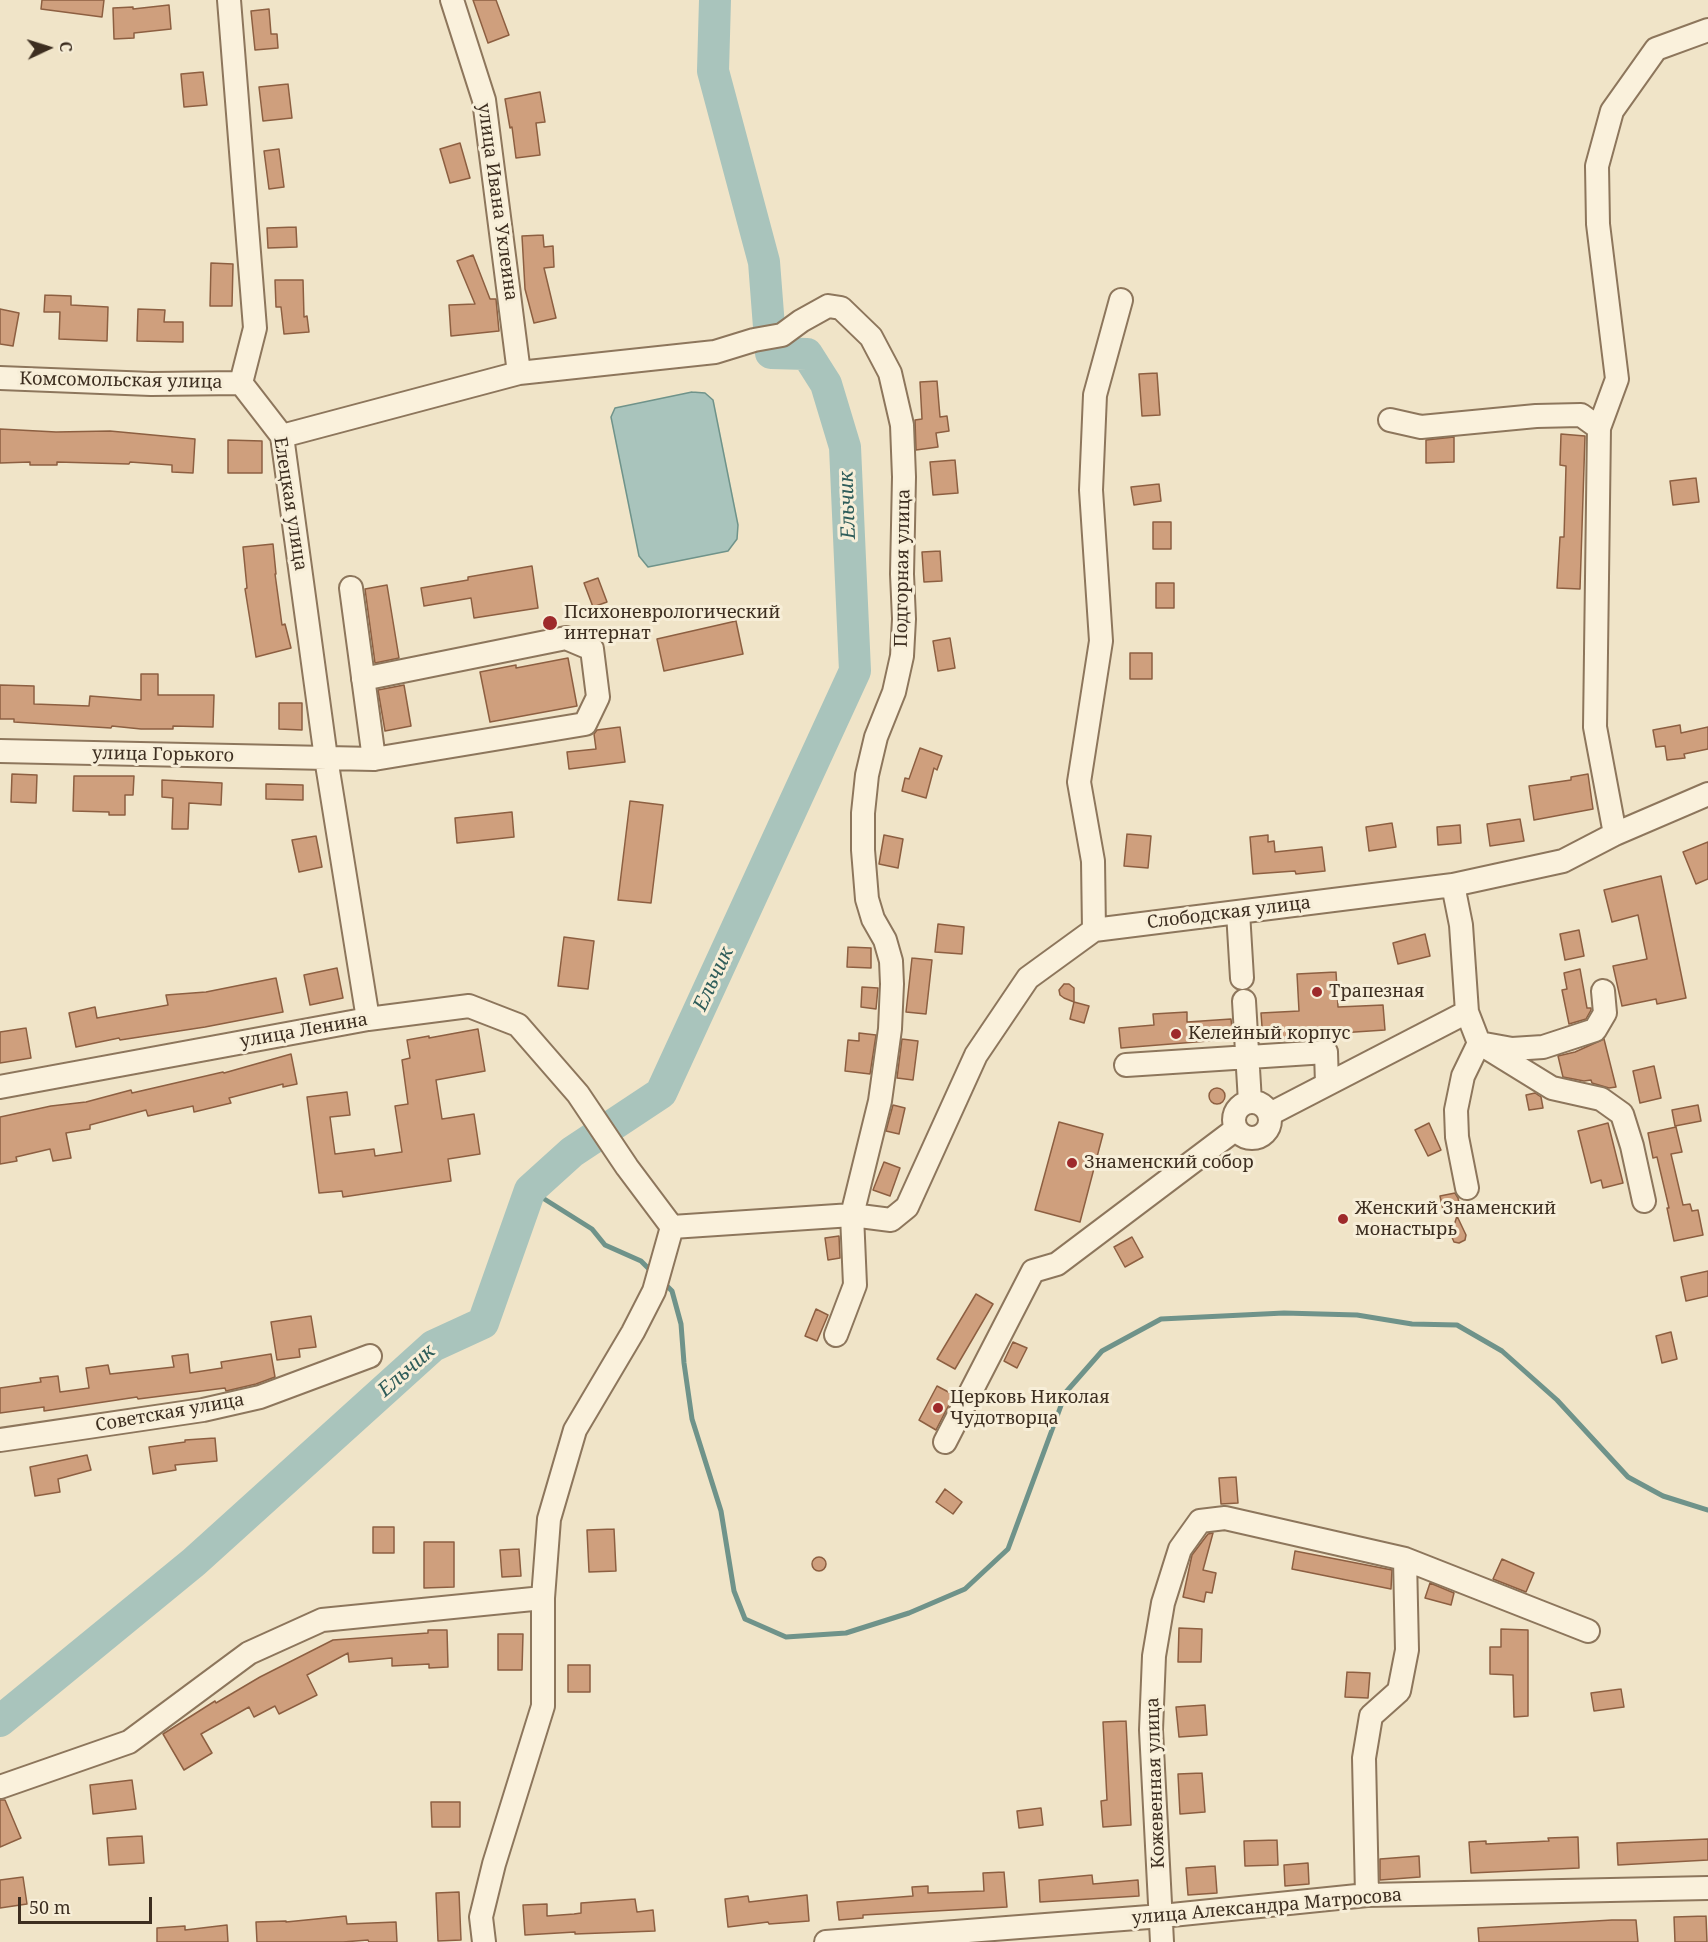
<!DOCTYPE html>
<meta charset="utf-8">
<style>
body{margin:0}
#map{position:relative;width:1708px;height:1942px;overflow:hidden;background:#f0e4c8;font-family:"Noto Serif",serif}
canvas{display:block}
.north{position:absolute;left:18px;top:18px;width:60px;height:60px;-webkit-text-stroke:4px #f7eed8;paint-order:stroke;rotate:86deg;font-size:16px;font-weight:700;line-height:24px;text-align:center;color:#3d2e20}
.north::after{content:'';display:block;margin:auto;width:21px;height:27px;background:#3d2e20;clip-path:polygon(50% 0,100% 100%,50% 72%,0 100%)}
.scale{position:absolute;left:18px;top:1897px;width:134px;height:27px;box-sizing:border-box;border:3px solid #3d2e20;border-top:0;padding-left:8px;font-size:18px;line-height:21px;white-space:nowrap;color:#3d2e20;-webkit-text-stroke:4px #f7eed8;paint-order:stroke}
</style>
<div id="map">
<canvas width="1708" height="1942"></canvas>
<div class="north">С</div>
<div class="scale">50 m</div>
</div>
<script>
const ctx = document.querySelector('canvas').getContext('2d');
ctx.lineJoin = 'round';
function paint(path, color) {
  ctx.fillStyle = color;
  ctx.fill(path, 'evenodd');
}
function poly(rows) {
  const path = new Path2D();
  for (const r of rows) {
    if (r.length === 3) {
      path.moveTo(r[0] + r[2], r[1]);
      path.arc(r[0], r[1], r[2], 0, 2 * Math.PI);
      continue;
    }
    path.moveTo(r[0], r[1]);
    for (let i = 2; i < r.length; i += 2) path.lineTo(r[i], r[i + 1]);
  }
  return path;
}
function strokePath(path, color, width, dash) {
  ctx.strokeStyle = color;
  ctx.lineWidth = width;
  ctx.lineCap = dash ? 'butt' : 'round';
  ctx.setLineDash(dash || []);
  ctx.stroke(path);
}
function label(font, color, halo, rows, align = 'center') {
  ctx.font = font + ' "Noto Serif",serif';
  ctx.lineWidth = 6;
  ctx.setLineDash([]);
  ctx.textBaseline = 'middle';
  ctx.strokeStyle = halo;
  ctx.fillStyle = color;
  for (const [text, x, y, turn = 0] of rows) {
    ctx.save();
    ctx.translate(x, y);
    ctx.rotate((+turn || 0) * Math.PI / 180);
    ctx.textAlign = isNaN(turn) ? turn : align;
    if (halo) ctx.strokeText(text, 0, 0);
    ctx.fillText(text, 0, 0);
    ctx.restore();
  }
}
const water = poly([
 [692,392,705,393,713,400,738,525,737,539,728,551,648,567,639,556,611,417,615,408,692,392]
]);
paint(water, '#a9c4bc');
strokePath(water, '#6f938a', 1.5);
strokePath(poly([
 [530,1190,592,1229,605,1245,641,1261,652,1272],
 [664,1283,672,1291,681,1324,684,1363,692,1419,721,1511,734,1591,745,1619,786,1637,846,1633,909,1613,965,1589,1008,1549,1066,1392,1102,1351,1161,1319,1284,1313,1357,1315,1412,1324,1457,1325,1502,1351,1557,1400,1628,1477,1663,1496,1708,1510]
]), '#6f938a', 5);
strokePath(poly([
 [0,1721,194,1562,433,1346,483,1323,530,1190,572,1152,661,1093,855,671,845,447,826,384,807,354,771,353,764,262,713,71,715,0]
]), '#a9c4bc', 32);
const building = poly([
 [42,0,104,0,102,17,41,9,42,0],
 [473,0,496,0,509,35,488,43,473,0],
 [169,5,171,29,134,33,134,38,114,39,113,8,133,7,133,9,169,5],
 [269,9,271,34,277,34,278,48,255,50,251,11,269,9],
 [203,72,207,105,184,107,181,74,203,72],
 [288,84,292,118,263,121,259,87,288,84],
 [540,92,545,122,536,123,540,155,516,158,512,127,510,128,505,99,540,92],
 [460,143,470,178,450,183,440,149,460,143],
 [279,149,284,187,269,189,264,151,279,149],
 [296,227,297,247,268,248,267,228,296,227],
 [543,235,544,247,553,246,554,267,544,268,556,318,534,323,525,289,522,236,543,235],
 [473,255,490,299,496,299,499,331,451,336,449,305,475,304,457,261,473,255],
 [211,263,233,264,232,306,210,306,211,263],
 [275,280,303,280,304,317,307,316,309,332,284,334,281,307,276,307,275,280],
 [45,295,71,296,71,305,108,307,107,341,59,339,60,312,44,312,45,295],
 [0,309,19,313,13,346,0,344,0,309],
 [138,309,165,310,164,322,183,322,183,342,137,341,138,309],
 [1157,373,1160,415,1142,416,1139,374,1157,373],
 [937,381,940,417,947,416,949,431,936,433,938,447,916,450,915,420,922,419,920,382,937,381],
 [0,429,56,432,110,431,195,439,193,473,172,472,172,465,130,462,129,464,57,462,57,465,30,465,30,462,0,463,0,429],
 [1561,434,1585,436,1580,589,1557,588,1560,537,1564,537,1566,466,1560,465,1561,434],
 [1454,437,1454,462,1426,463,1426,440,1454,437],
 [228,440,262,441,262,473,228,473,228,440],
 [955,460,958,493,933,495,930,462,955,460],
 [1696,478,1699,502,1673,505,1670,481,1696,478],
 [1159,484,1161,501,1134,505,1131,487,1159,484],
 [1153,522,1171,522,1171,549,1153,549,1153,522],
 [273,544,276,574,275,574,282,625,285,624,291,648,256,657,245,589,247,588,243,547,273,544],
 [940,551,942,581,924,582,922,552,940,551],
 [532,566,538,608,474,618,471,598,424,606,421,588,468,580,468,577,532,566],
 [598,578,607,602,593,607,584,583,598,578],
 [1156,583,1174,583,1174,608,1156,608,1156,583],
 [387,585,399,658,375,663,365,589,387,585],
 [736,621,743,654,664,671,657,639,736,621],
 [950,638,955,668,938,671,933,641,950,638],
 [1130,653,1152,653,1152,679,1130,679,1130,653],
 [568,658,577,706,490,722,480,672,516,665,516,668,568,658],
 [141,674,158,674,158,695,214,695,213,727,173,726,173,729,141,729,112,726,111,728,14,722,14,719,0,719,0,685,34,686,34,704,89,706,90,696,141,700,141,674],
 [404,685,411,726,385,731,378,690,404,685],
 [279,703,302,703,302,730,279,729,279,703],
 [1680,725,1681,733,1708,727,1708,749,1684,754,1685,758,1667,760,1665,746,1656,747,1653,730,1680,725],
 [620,727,625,762,569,769,567,752,596,749,594,734,597,730,620,727],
 [920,748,942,756,937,770,934,768,926,798,902,791,905,778,909,779,920,748],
 [12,774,37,775,36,803,11,802,12,774],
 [1588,774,1593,809,1534,820,1529,786,1571,780,1571,777,1588,774],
 [74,776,134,776,133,795,125,795,125,815,109,815,109,812,73,811,74,776],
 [162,780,222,783,221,805,189,803,188,829,172,829,173,798,162,797,162,780],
 [266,784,303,785,303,800,266,799,266,784],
 [630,801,663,805,651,903,618,900,630,801],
 [512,812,514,837,457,843,455,818,512,812],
 [1520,819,1524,841,1490,846,1487,824,1520,819],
 [1392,823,1396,847,1369,851,1366,827,1392,823],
 [1460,825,1461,843,1438,845,1437,827,1460,825],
 [1127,834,1151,836,1148,868,1124,866,1127,834],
 [884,835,903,839,898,868,879,864,884,835],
 [1268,835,1268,842,1274,841,1275,852,1322,847,1325,871,1296,874,1295,871,1253,874,1250,837,1268,835],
 [316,836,322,867,299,872,292,840,316,836],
 [1708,842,1708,879,1696,884,1683,852,1708,842],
 [1661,876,1686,998,1657,1004,1656,999,1622,1006,1613,966,1647,959,1638,915,1612,922,1604,890,1661,876],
 [938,924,964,927,962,954,935,952,938,924],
 [1579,930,1584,956,1565,960,1560,934,1579,930],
 [1425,934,1430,956,1398,964,1393,943,1425,934],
 [564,937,594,941,588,989,558,986,564,937],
 [848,947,871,948,871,968,847,967,848,947],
 [912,958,932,960,926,1014,906,1012,912,958],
 [337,968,343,998,310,1005,304,975,337,968],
 [1580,969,1587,1008,1591,1008,1591,1010,1586,1019,1569,1024,1562,990,1567,989,1564,973,1580,969],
 [1336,972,1338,1007,1383,1005,1385,1030,1340,1033,1340,1035,1263,1040,1261,1013,1299,1011,1297,974,1336,972],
 [276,978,283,1012,205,1027,120,1040,119,1038,76,1047,69,1013,95,1007,97,1018,168,1005,166,995,206,992,276,978],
 [1064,984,1069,984,1074,988,1074,1002,1064,998,1060,995,1059,990,1064,984],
 [862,987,878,988,876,1009,861,1007,862,987],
 [1074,1002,1089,1006,1084,1023,1070,1019,1074,1002],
 [1187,1012,1187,1022,1231,1019,1233,1039,1121,1048,1119,1028,1154,1025,1153,1014,1187,1012],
 [26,1028,31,1058,0,1063,0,1032,26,1028],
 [478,1029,485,1071,436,1080,442,1119,474,1114,480,1154,448,1159,451,1181,343,1197,342,1191,319,1193,307,1097,347,1092,350,1115,330,1117,335,1154,374,1149,375,1156,402,1152,395,1106,408,1104,402,1060,410,1058,407,1040,429,1036,429,1038,478,1029],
 [859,1033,876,1035,870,1074,845,1071,848,1040,859,1041,859,1033],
 [902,1039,918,1041,913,1080,897,1078,902,1039],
 [1604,1039,1616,1087,1609,1088,1592,1083,1591,1080,1584,1081,1563,1077,1558,1056,1575,1052,1604,1039],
 [291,1054,297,1084,283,1087,283,1084,229,1098,231,1103,194,1112,193,1106,148,1116,146,1110,90,1125,90,1129,66,1133,71,1158,53,1161,50,1149,16,1157,17,1161,0,1164,0,1117,51,1106,86,1102,131,1090,132,1093,223,1072,224,1073,291,1054],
 [1654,1066,1661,1098,1640,1103,1633,1071,1654,1066],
 [1217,1096,8],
 [1535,1093,1541,1097,1543,1108,1529,1110,1526,1095,1535,1093],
 [893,1105,905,1108,899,1134,886,1131,893,1105],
 [1698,1105,1701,1121,1675,1126,1672,1110,1698,1105],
 [1059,1122,1103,1134,1080,1222,1035,1210,1059,1122],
 [1429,1123,1441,1150,1428,1156,1415,1130,1429,1123],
 [1608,1123,1623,1183,1603,1188,1601,1180,1591,1183,1578,1131,1608,1123],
 [1676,1127,1682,1152,1671,1154,1683,1205,1690,1204,1692,1211,1698,1210,1703,1235,1674,1241,1667,1208,1669,1208,1657,1157,1653,1158,1648,1133,1676,1127],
 [884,1162,900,1168,890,1196,873,1190,884,1162],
 [1455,1193,1458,1198,1461,1212,1444,1215,1440,1196,1455,1193],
 [1457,1216,1466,1235,1465,1240,1459,1243,1454,1242,1451,1235,1457,1216],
 [839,1236,840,1258,828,1260,825,1238,839,1236],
 [1132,1237,1143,1257,1125,1267,1114,1247,1132,1237],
 [1708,1271,1708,1296,1686,1301,1681,1277,1708,1271],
 [976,1294,993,1304,955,1369,937,1359,976,1294],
 [816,1309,828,1315,817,1341,805,1336,816,1309],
 [311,1316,316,1347,299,1349,300,1357,277,1360,271,1322,311,1316],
 [1671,1332,1677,1359,1662,1363,1656,1336,1671,1332],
 [1013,1342,1027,1348,1017,1368,1004,1361,1013,1342],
 [188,1354,190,1373,222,1368,221,1362,271,1354,275,1377,256,1384,226,1391,225,1388,138,1399,137,1397,44,1411,44,1407,0,1413,0,1388,41,1382,40,1378,58,1376,60,1392,89,1388,86,1368,108,1365,110,1374,174,1367,172,1356,188,1354],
 [937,1386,954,1395,936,1430,919,1420,937,1386],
 [215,1438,217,1461,175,1465,176,1470,153,1474,149,1447,185,1442,185,1440,215,1438],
 [87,1455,91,1470,58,1479,60,1492,35,1496,30,1467,87,1455],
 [1236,1477,1238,1503,1221,1504,1219,1478,1236,1477],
 [945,1489,962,1502,953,1514,936,1502,945,1489],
 [373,1527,394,1527,394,1553,373,1553,373,1527],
 [614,1529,616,1571,589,1572,587,1530,614,1529],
 [1213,1533,1203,1570,1216,1573,1212,1593,1206,1592,1204,1602,1183,1597,1192,1555,1208,1534,1213,1533],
 [424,1542,454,1542,454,1587,424,1588,424,1542],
 [519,1549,521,1576,502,1577,500,1550,519,1549],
 [1295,1551,1392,1570,1391,1589,1292,1569,1295,1551],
 [819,1564,7],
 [1502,1559,1534,1573,1526,1592,1493,1579,1502,1559],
 [1430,1583,1454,1593,1451,1605,1425,1598,1430,1583],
 [1179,1628,1202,1629,1201,1662,1178,1662,1179,1628],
 [1501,1629,1528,1630,1528,1716,1514,1717,1513,1675,1490,1674,1490,1647,1501,1647,1501,1629],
 [428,1630,447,1630,448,1667,429,1668,429,1664,392,1666,392,1658,349,1662,348,1653,307,1675,317,1695,279,1714,275,1706,254,1717,249,1707,201,1734,212,1753,184,1770,163,1734,215,1701,216,1703,260,1677,333,1640,428,1633,428,1630],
 [498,1634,523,1634,522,1670,498,1670,498,1634],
 [568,1665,590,1665,590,1692,568,1692,568,1665],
 [1347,1672,1370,1673,1368,1698,1345,1697,1347,1672],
 [1621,1689,1624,1707,1594,1711,1591,1693,1621,1689],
 [1205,1705,1207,1735,1179,1737,1176,1707,1205,1705],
 [1126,1721,1131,1825,1103,1827,1101,1801,1107,1800,1103,1722,1126,1721],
 [1202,1773,1205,1812,1180,1814,1178,1774,1202,1773],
 [132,1780,136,1809,93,1814,90,1785,132,1780],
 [0,1800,5,1800,21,1838,0,1847,0,1800],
 [431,1802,460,1802,460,1827,432,1827,431,1802],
 [1041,1808,1043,1825,1019,1828,1017,1811,1041,1808],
 [142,1836,144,1863,109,1865,107,1838,142,1836],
 [1578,1837,1579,1868,1471,1873,1469,1842,1486,1841,1486,1844,1549,1841,1548,1838,1578,1837],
 [1708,1839,1708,1860,1618,1865,1617,1843,1708,1839],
 [1277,1840,1278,1865,1245,1866,1244,1841,1277,1840],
 [1419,1856,1420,1877,1380,1880,1380,1859,1419,1856],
 [1308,1863,1309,1884,1285,1886,1284,1865,1308,1863],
 [1215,1866,1217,1893,1188,1895,1186,1868,1215,1866],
 [1004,1872,1007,1907,863,1915,863,1918,839,1920,837,1902,913,1896,912,1887,928,1886,928,1893,984,1891,983,1873,1004,1872],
 [1092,1875,1093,1884,1138,1880,1139,1896,1040,1902,1039,1880,1092,1875],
 [23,1877,27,1904,0,1908,0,1880,23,1877],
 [459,1892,461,1940,438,1941,436,1893,459,1892],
 [807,1895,809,1921,769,1924,768,1922,728,1927,725,1899,748,1896,749,1902,807,1895],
 [635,1899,637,1912,653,1910,655,1931,575,1934,575,1932,525,1935,523,1905,547,1904,547,1916,574,1914,581,1913,581,1903,635,1899],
 [346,1916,347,1924,396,1922,397,1942,369,1942,368,1940,343,1942,257,1942,256,1922,286,1921,286,1922,346,1916],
 [1706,1916,1707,1942,1675,1942,1674,1917,1706,1916],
 [1612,1920,1636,1920,1638,1942,1479,1942,1478,1928,1612,1920],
 [227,1925,228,1942,157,1942,157,1928,185,1926,185,1930,227,1925]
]);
paint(building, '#cf9f7d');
strokePath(building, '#8d5f41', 1.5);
const minor = poly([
 [229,0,255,328,241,383,282,436,326,758,368,1019],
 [452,0,484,100,519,373],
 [0,378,151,384,241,383],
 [1390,420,1421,427,1536,416,1581,415,1599,428,1595,727,1615,834],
 [1599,428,1617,379,1598,224,1597,166,1612,111,1656,49,1708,30],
 [282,436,519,373,715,352,754,340,782,335,801,321,828,306,841,308,871,337,890,373,902,425,904,477,902,574,904,619,902,656,894,692,876,737,867,775,863,813,863,850,867,899,873,919,885,940,891,961,892,984,890,1029,880,1101,852,1215,855,1285,836,1335],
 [351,588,374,759],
 [0,751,374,759,585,724,598,697,592,649,566,638,363,679],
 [1453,885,1461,925,1467,1012,1479,1043,1552,1088,1601,1099,1622,1114,1632,1146,1644,1201],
 [1238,912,1242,978],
 [1094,930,1093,861,1079,782,1101,641,1091,490,1095,395,1121,300],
 [1244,1001,1250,1102],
 [1126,1065,1326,1052,1327,1084],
 [0,1087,368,1019,469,1006,518,1025,578,1094,627,1167,672,1227,852,1215,891,1220,907,1207,976,1055,1028,978,1094,930,1453,885,1563,861,1615,834,1708,794],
 [1252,1120,18],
 [1270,1114,1467,1012],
 [1467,1188,1457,1137,1456,1110,1463,1076,1479,1043,1512,1049,1543,1047,1595,1030,1605,1013,1603,991],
 [0,1440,203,1410,260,1397,370,1356],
 [945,1442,1033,1271,1057,1264,1236,1129],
 [0,1787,129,1742,249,1653,322,1620,543,1598],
 [1367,1895,1364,1758,1371,1716,1399,1691,1407,1650,1405,1559],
 [484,1942,481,1917,494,1864,543,1706,543,1598,549,1519,575,1430,633,1332,654,1291,672,1227],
 [826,1942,1162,1916,1367,1895,1708,1888],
 [1162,1942,1151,1730,1154,1656,1163,1603,1180,1549,1200,1521,1225,1518,1405,1559,1588,1631]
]);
strokePath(minor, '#8d765c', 26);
strokePath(minor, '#faf1dc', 22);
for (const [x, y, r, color] of [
 [550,623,8,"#9e2a2b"],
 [1317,992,6,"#9e2a2b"],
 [1176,1034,6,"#9e2a2b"],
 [1072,1163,6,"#9e2a2b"],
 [1343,1219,6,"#9e2a2b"],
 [938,1408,6,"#9e2a2b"]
]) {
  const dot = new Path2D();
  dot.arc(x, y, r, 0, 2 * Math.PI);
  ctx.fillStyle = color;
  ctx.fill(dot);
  strokePath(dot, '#f7eed8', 2);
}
label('18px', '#3d2e20', '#f7eed8', [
 ["улица Ивана Уклеина",497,202,82],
 ["Комсомольская улица",121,381,1],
 ["Елецкая улица",290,504,81],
 ["Подгорная улица",903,568,-89],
 ["улица Горького",163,755,1],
 ["Слободская улица",1229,913,-7],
 ["улица Ленина",304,1031,-10],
 ["Советская улица",170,1413,-10],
 ["Кожевенная улица",1156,1783,-92],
 ["улица Александра Матросова",1267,1907,-5]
]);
label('18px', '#3d2e20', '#f7eed8', [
 ["Психоневрологический",564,613],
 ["интернат",564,634],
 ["Трапезная",1329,992],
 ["Келейный корпус",1188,1034],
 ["Знаменский собор",1084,1163],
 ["Женский Знаменский",1355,1209],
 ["монастырь",1355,1230],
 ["Церковь Николая",950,1398],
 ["Чудотворца",950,1419]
], 'left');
label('italic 20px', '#2f5d5a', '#f7eed8', [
 ["Ельчик",848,505,-92],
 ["Ельчик",714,979,-65],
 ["Ельчик",407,1371,-41]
]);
</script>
